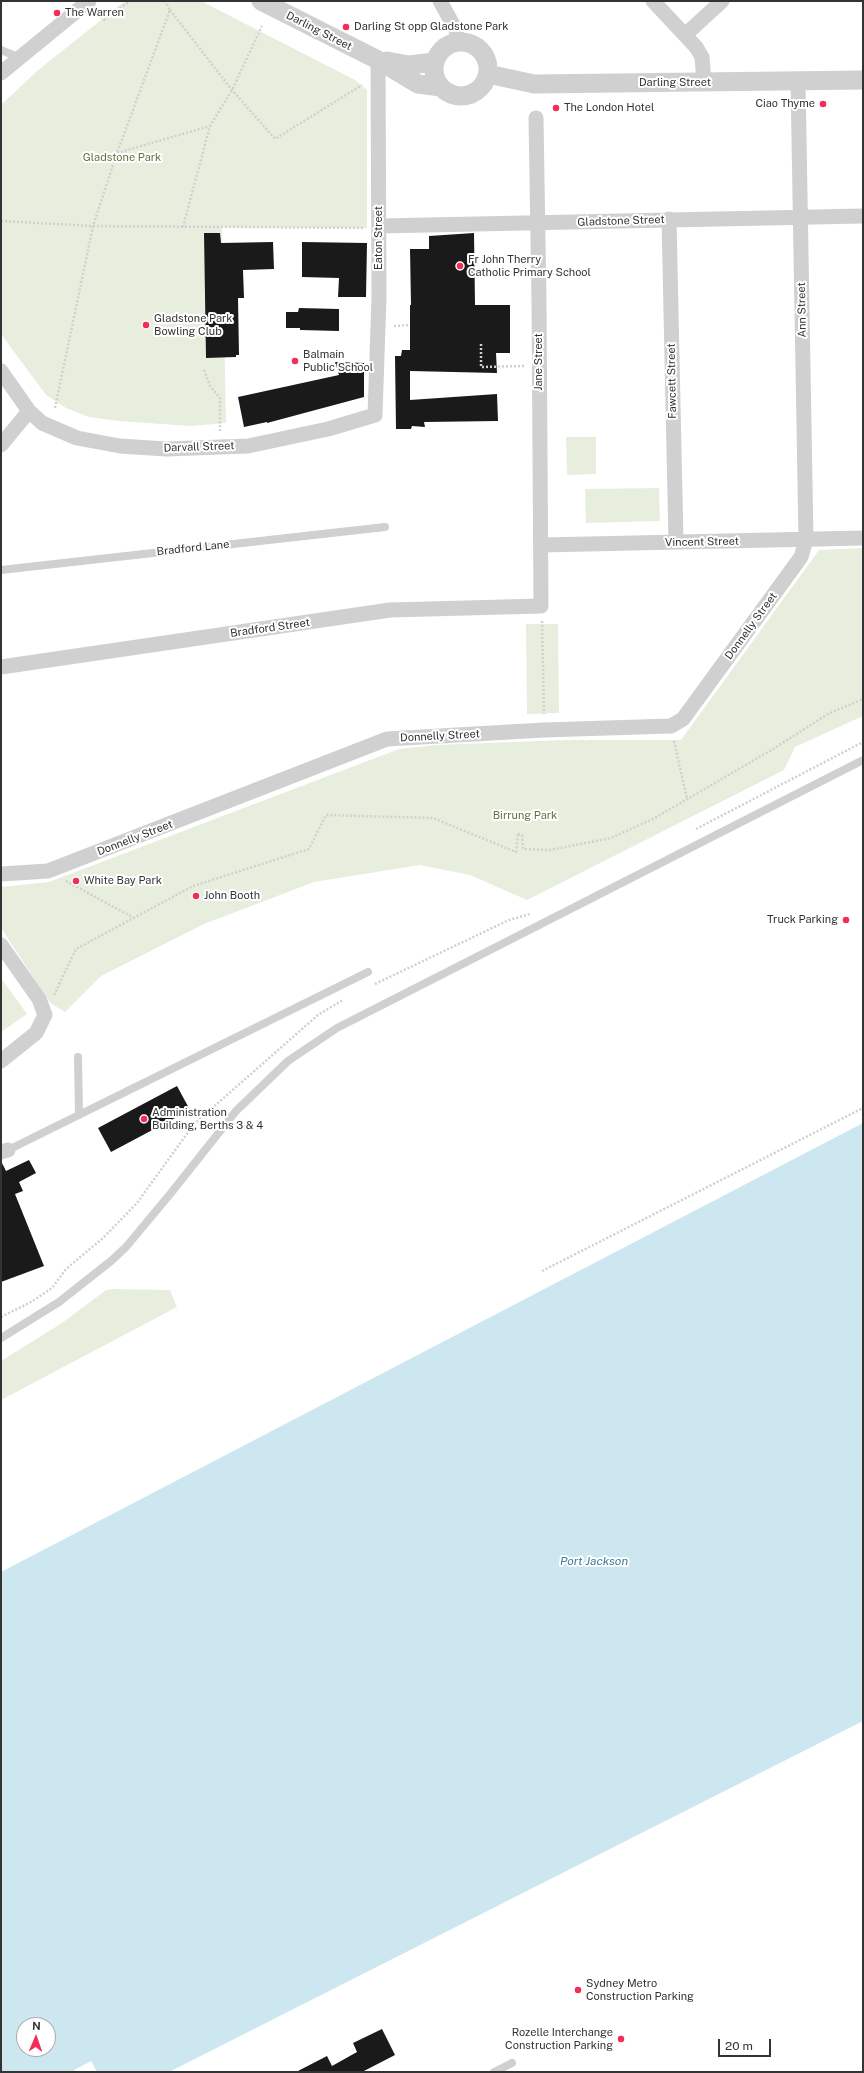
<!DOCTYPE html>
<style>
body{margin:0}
#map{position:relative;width:864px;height:2073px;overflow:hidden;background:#fff;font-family:"Public Sans",sans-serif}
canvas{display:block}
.frame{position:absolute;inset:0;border:2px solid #333;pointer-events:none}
.north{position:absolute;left:16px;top:2017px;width:40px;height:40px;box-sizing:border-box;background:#fff;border:1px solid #adadad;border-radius:50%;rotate:2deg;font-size:11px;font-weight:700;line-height:16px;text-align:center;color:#333}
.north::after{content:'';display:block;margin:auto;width:14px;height:18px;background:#f22d56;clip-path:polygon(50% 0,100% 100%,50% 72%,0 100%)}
.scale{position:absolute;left:718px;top:2039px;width:53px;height:18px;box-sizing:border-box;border:2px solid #333;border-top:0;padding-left:5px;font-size:12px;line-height:14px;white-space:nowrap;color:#333;-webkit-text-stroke:3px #fff;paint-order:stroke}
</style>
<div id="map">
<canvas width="864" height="2073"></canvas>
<div class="frame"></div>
<div class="north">N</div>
<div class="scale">20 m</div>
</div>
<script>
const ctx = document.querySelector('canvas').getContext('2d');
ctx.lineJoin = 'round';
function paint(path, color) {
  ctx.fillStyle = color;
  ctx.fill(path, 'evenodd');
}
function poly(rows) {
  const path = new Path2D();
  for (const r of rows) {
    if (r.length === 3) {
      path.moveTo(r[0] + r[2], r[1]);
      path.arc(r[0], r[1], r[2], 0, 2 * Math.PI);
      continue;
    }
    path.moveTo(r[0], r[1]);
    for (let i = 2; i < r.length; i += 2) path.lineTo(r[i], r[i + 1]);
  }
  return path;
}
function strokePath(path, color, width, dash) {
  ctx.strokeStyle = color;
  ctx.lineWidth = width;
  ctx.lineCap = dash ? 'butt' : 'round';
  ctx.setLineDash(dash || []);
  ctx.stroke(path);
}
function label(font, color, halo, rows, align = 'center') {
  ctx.font = font + ' "Public Sans",sans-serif';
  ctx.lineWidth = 4;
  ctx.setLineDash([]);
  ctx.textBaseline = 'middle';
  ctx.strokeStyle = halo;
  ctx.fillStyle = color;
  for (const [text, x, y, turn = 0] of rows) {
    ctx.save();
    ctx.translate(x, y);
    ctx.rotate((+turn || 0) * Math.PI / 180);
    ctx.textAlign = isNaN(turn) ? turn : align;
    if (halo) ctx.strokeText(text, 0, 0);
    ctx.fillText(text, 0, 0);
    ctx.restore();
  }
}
paint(poly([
 [125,1,201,1,355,80,367,90,367,228,222,227,226,423,191,426,119,421,89,417,66,408,46,395,1,334,1,105,37,71],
 [566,437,596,437,596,474,567,475],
 [659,488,660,521,586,523,585,489],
 [863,548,863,716,795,747,784,770,527,900,470,875,420,865,314,882,204,924,101,976,65,1012,50,1003,1,928,1,887,49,882,399,749,436,745,564,740,681,740,819,550],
 [526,624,558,624,559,713,527,714],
 [1,978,27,1014,1,1032],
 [114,1289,170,1290,177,1307,1,1400,1,1361,62,1323,106,1290]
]), '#e8eede');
paint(poly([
 [863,1123,863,1721,169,2072,1,2072,1,1572],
 [24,2025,48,2025,48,2049,24,2049]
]), '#cde7f0');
paint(poly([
 [91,2061,97,2072,75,2072,74,2070]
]), '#fff');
paint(poly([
 [204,233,220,233,221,243,273,242,274,269,243,270,244,298,238,298,239,355,236,355,236,357,206,358],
 [474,233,475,305,510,305,510,353,496,353,497,373,410,371,410,400,497,394,498,421,424,422,425,427,412,426,411,429,396,429,395,356,401,356,402,350,410,350,410,305,411,305,410,249,429,249,429,236],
 [302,242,367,243,366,297,338,297,339,278,302,277],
 [299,308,339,309,339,331,300,330,300,328,286,328,286,312,298,312],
 [335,362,364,363,364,397,267,423,267,422,244,427,238,397,339,375],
 [177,1086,190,1110,111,1152,98,1128],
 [29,1160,36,1173,19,1182,23,1191,15,1194,44,1266,1,1282,1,1161,6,1171],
 [382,2029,395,2055,362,2072,296,2072,327,2056,332,2066,357,2052,353,2043]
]), '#1a1a1a');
strokePath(poly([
 [170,10,232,90,275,139,362,85],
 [98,14,104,20,130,1],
 [117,153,210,126],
 [1,221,93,226,364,228],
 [183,227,210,126,232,90,262,26],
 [394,326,410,325],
 [481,344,481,367,525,366],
 [204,370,210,386,220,398,220,431],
 [55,408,93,226,117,153,170,10,165,1],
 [542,621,544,714],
 [674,741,687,799],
 [696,829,863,742],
 [518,834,522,835,523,849,550,850,611,838,655,818,773,749,828,714,863,699],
 [66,881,134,918],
 [375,984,509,920,530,914],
 [54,995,76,949,193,886,309,849,326,815,433,818,516,852,518,834],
 [542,1271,863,1108],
 [1,1317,31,1302,52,1288,66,1269,103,1238,137,1203,194,1124,318,1015,343,1000]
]), '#d0d0d0', 2.5, [2, 2]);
strokePath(poly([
 [1,50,18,57],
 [1,570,385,527],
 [78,1057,79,1115],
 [8,1150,368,972],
 [1,1338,59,1302,111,1261,126,1247,171,1193,236,1111,288,1061,337,1028,863,760],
 [494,2072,512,2063]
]), '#d0d0d0', 8);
strokePath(poly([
 [440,1,456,30,459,43],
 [653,1,696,47,702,57,704,82],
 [685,35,722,1],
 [1,73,89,1],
 [669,219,676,542],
 [379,226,863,216],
 [1,371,29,411,1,445],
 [29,411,42,423,77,438,120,446,166,449,248,446,328,429,375,415,379,297,378,60],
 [542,545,863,538],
 [1,667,390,610,541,606,539,302,536,118],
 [1,874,48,871,387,739,544,730,671,726,683,719,801,557,806,540,798,81],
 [1,945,39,999,45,1015,36,1033,1,1061],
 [1,1152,8,1150]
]), '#d0d0d0', 15);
strokePath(poly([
 [261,1,378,60,418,84,441,87],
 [461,69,27],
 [387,61,409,65,435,62],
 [488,74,534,84,863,80]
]), '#d0d0d0', 19);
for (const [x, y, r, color] of [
 [57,13,4,"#f22d56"],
 [346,27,4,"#f22d56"],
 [823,104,4,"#f22d56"],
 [556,108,4,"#f22d56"],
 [460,266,4,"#f22d56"],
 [146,325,4,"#f22d56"],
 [295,361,4,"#f22d56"],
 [76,881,4,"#f22d56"],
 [196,896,4,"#f22d56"],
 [846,920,4,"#f22d56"],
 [144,1119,4,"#f22d56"],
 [578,1990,4,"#f22d56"],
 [621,2039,4,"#f22d56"]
]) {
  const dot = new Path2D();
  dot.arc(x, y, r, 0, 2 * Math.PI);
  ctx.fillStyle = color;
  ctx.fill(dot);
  strokePath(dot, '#fff', 1.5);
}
label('11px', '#333', '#fff', [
 ["The Warren",65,13],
 ["Darling St opp Gladstone Park",354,27],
 ["Ciao Thyme",815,104,"right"],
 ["The London Hotel",564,108],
 ["Fr John Therry",468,260],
 ["Catholic Primary School",468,273],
 ["Gladstone Park",154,319],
 ["Bowling Club",154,332],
 ["Balmain",303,355],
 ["Public School",303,368],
 ["White Bay Park",84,881],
 ["John Booth",204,896],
 ["Truck Parking",838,920,"right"],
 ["Administration",152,1113],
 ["Building, Berths 3 & 4",152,1126],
 ["Sydney Metro",586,1984],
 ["Construction Parking",586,1997],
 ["Rozelle Interchange",613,2033,"right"],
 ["Construction Parking",613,2046,"right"]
], 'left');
label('11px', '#333', '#fff', [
 ["Darling Street",319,31,27],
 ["Darling Street",675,83],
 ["Gladstone Street",621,221,-2],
 ["Eaton Street",379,238,-90],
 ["Ann Street",802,310,-91],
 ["Jane Street",539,362,-90],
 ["Fawcett Street",672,381,-91],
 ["Darvall Street",199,447,-2],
 ["Vincent Street",702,542,-1],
 ["Bradford Lane",193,548,-6],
 ["Donnelly Street",751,626,-54],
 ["Bradford Street",270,628,-8],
 ["Donnelly Street",440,736,-3],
 ["Donnelly Street",135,838,-21]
]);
label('11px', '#5d743b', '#fff', [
 ["Gladstone Park",122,158],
 ["Birrung Park",525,816]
]);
label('italic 12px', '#377e96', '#fff', [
 ["Port Jackson",594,1561]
]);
</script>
